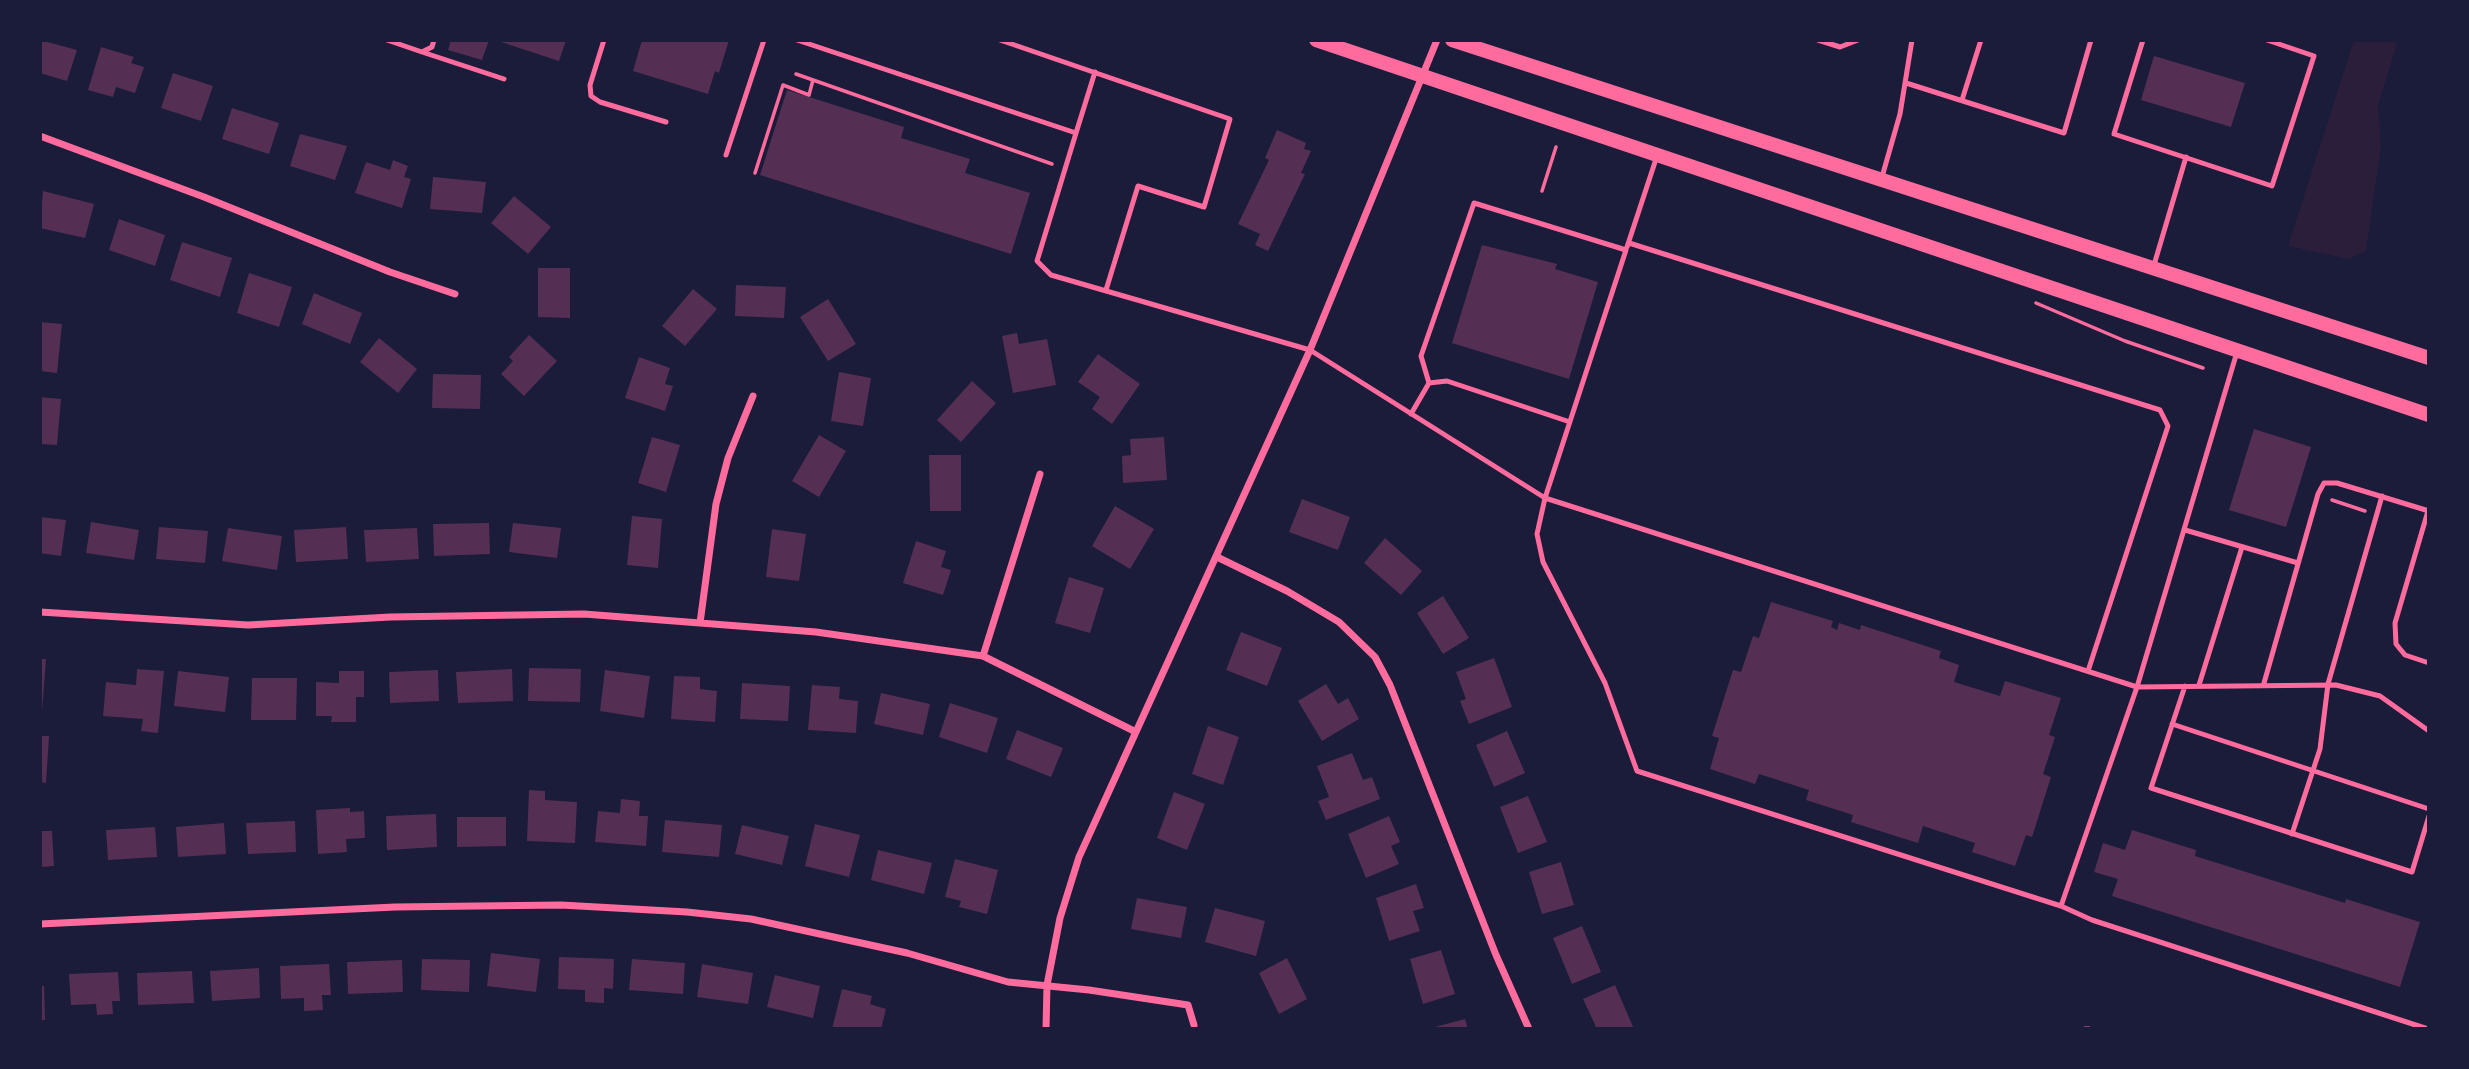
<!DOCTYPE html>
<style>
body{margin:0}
#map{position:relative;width:2469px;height:1069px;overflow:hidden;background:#1b1b3a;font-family:Roboto,sans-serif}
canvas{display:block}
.frame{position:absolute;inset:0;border:42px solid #1b1b3a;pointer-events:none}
</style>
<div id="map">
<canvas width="2469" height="1069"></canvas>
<div class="frame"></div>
</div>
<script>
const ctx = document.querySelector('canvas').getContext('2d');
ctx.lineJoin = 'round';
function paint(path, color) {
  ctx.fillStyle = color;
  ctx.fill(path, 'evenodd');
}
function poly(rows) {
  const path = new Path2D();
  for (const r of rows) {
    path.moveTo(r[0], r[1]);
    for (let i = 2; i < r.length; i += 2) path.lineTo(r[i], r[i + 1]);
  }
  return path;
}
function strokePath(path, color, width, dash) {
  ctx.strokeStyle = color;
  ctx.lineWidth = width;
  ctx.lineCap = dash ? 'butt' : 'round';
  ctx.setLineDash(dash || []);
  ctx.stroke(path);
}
paint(poly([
 [2354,40,2398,40,2378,106,2381,147,2366,251,2348,259,2288,246]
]), '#2a1e3b');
paint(poly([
 [40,40,77,50,67,81,40,73],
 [451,40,489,40,482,60,448,50],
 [495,40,566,40,559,61],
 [642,40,729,40,719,73,715,71,708,94,633,71],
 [101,47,134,57,131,63,144,67,135,93,116,87,113,97,88,90],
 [2154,56,2245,83,2231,127,2141,100],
 [173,73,213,86,201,121,161,108],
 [787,90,904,127,901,138,970,159,965,173,1030,193,1011,254,760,175],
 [232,108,279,123,269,154,222,139],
 [1277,130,1306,143,1304,149,1311,151,1301,173,1305,174,1268,251,1255,245,1260,234,1238,224,1269,160,1265,158],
 [300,134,347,146,335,180,290,166],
 [393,160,408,166,404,177,411,179,402,208,355,193,366,162,390,170],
 [433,177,486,182,482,213,430,209],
 [43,191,94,204,85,238,40,228],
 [514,196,551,227,528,254,491,223],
 [119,219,165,235,155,266,109,250],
 [182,242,232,258,220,297,170,280],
 [1482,245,1557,264,1555,269,1598,282,1569,379,1452,343],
 [538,268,570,268,570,318,538,317],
 [249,273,292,287,279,327,237,313],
 [736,285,786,287,784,318,735,316],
 [693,289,717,309,685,346,662,326],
 [314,293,362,313,350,344,302,324],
 [828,299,856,344,828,361,800,317],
 [40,322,62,324,57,373,40,371],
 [1017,333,1019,344,1047,339,1056,385,1013,393,1002,336],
 [529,335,557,361,524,396,501,374,513,361,509,357],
 [379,338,417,369,398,393,360,362],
 [1098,354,1140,384,1112,424,1092,409,1100,397,1078,382],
 [639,357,670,368,665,384,673,386,665,411,625,398],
 [839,372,871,378,863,426,831,421],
 [433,374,481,375,480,409,432,408],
 [972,381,996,403,961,442,937,420],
 [40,397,61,399,57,445,40,444],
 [2254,429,2311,447,2286,527,2229,510],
 [819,435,846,451,819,497,792,481],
 [652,437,680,445,666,492,638,483],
 [1164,437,1167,480,1123,483,1122,456,1131,455,1130,439],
 [929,455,961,455,961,511,930,511],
 [1302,499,1350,517,1338,550,1289,532],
 [1115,506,1154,529,1130,569,1092,546],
 [632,516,662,519,658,568,627,565],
 [40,517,66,520,61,556,40,553],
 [91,522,139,530,134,560,86,553],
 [489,523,490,554,434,556,433,524],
 [513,523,561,528,557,558,509,552],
 [159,527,208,531,205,563,156,559],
 [346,527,348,559,296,562,294,530],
 [228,528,282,536,277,570,222,561],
 [417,528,419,559,366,562,364,530],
 [772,529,806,534,799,581,766,577],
 [1385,538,1422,571,1401,595,1364,563],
 [916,541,946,551,941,567,951,570,943,595,903,583],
 [1069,577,1104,588,1090,633,1055,623],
 [1443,596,1469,638,1443,654,1417,613],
 [1771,602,1833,621,1831,627,1837,630,1839,623,1860,630,1861,625,1941,651,1939,658,1959,665,1954,682,2000,696,2005,681,2061,698,2049,735,2055,737,2043,774,2051,777,2032,837,2026,835,2015,866,1972,852,1975,843,1923,826,1918,843,1851,822,1853,815,1806,800,1809,790,1759,774,1755,784,1710,769,1719,738,1712,736,1733,670,1741,672,1753,636,1759,638],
 [1241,632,1282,648,1267,686,1226,670],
 [1494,658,1512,707,1469,724,1460,701,1466,699,1456,672],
 [40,659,46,659,42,712,40,712],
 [529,668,581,669,580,702,528,701],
 [137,669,164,671,158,733,141,731,143,719,103,716,106,682,136,685],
 [512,669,513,701,458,703,456,672],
 [438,670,439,701,390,703,389,672],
 [605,670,650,676,644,718,600,711],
 [178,671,229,677,225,712,174,706],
 [339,671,364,671,364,697,356,697,356,722,331,722,332,716,316,716,316,682,339,683],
 [674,676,700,677,700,689,717,691,715,722,671,719],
 [252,678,297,678,296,720,251,720],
 [742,683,790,686,788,721,740,719],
 [1326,684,1338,704,1348,698,1359,719,1322,741,1298,701],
 [812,685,840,687,839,699,858,701,856,733,808,730],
 [881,693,930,704,923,735,874,724],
 [950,703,998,718,987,753,939,737],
 [1208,726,1239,737,1223,785,1192,774],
 [1017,730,1063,748,1051,777,1006,759],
 [1507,731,1525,773,1494,787,1476,745],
 [40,736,49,736,46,783,40,782],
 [1352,753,1363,780,1372,777,1380,799,1326,820,1318,801,1329,797,1317,766],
 [529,790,545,791,545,800,577,802,575,843,527,841],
 [1174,792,1205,804,1187,850,1157,838],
 [1528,796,1547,842,1518,853,1500,807],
 [621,799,640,801,639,816,648,816,646,846,595,842,598,811,620,813],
 [350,808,350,812,364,811,365,838,346,839,347,852,318,854,316,810],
 [436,814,437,847,387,850,386,816],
 [1389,816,1400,842,1391,846,1399,864,1366,878,1348,834],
 [457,817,506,817,506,846,457,847],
 [665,820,722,825,719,857,662,852],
 [295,821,296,852,248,854,246,823],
 [224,823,226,854,178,857,176,827],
 [815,824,860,835,849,877,805,866],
 [742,825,789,836,782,865,735,854],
 [155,827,157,857,108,860,106,830],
 [2132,830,2196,850,2195,856,2345,903,2346,899,2420,922,2400,987,2112,896,2118,879,2094,872,2103,843,2125,850],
 [40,831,52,831,54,866,40,867],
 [878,850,932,863,924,894,871,880],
 [955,859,998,870,987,914,959,907,961,901,945,897],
 [1561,862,1574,905,1542,914,1529,872],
 [1416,884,1424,908,1413,911,1420,931,1389,941,1376,898],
 [1137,898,1187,907,1181,938,1131,929],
 [1215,908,1265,921,1256,956,1205,942],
 [1582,926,1601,972,1572,984,1553,938],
 [1441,950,1455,994,1423,1004,1410,959],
 [491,953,540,959,536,992,487,986],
 [559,957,614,959,613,989,604,988,604,1003,585,1002,585,990,558,989],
 [1287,958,1307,999,1279,1014,1259,973],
 [422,959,470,960,469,992,421,990],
 [632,959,685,963,683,994,629,990],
 [402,960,403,992,348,994,347,962],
 [329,964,331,995,322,995,323,1010,304,1011,304,998,281,999,280,966],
 [702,964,753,973,748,1004,697,997],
 [259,968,260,998,212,1001,210,971],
 [192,971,194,1003,138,1005,137,973],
 [118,972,120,1001,112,1001,113,1014,97,1015,96,1004,71,1005,69,974],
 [775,975,820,986,813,1018,767,1007],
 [1615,985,1634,1029,1597,1029,1583,999],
 [40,986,44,986,45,1020,40,1020],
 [842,989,872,996,870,1004,886,1009,881,1029,832,1029],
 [1465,1019,1468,1029,1431,1029,1431,1028]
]), '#542f53');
strokePath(poly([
 [796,74,1052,164],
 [755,173,783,85,809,95,813,80],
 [1542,191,1556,147],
 [2036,303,2125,341,2203,368],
 [2332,500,2365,511]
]), '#ff6b9d', 3.5);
strokePath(poly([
 [387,40,422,52,432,47,434,40],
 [604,40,590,85,591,96,600,102,666,122],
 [797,40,1076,133,1037,261,1051,275,1310,350,1545,498,2137,687,2336,685,2380,696,2429,731],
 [1000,40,1230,119,1204,207,1138,186,1106,290],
 [1818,40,1840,47,1858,40],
 [2143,40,2114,134,2272,186,2314,56,2267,40],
 [422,52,504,79],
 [1906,83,2064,133,2091,40],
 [1962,100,1981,40],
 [1076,133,1095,72],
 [726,155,764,40],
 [1882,177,1900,114,1912,40],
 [1629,243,2160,410,2168,426,2088,671],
 [1627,247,1657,156],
 [2154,265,2186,157],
 [1429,383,1447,381,1570,422],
 [1411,414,1429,383,1421,356,1474,203,1626,250,1545,498,1537,534,1543,562,1605,683,1637,771,2061,906,2092,920,2428,1029],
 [2428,511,2395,623,2396,644,2405,655,2429,663],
 [2185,530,2298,563],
 [2264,683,2318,494,2324,483,2337,483,2429,511],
 [2199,685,2242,547],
 [2185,686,2151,788,2412,872,2429,816],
 [2172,724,2429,809],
 [2292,834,2320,749,2328,684,2382,496],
 [2061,906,2137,687,2237,352],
 [2085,1029,2089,1029]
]), '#ff6b9d', 5);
strokePath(poly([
 [40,136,204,197,390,272,455,294],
 [1217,557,1287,591,1339,622,1375,657,1390,685,1496,955,1529,1029],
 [40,612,248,625,390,617,584,614,816,632,983,656,1134,731],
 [700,623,716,504,728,458,753,396],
 [983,656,1040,474],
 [40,924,395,907,561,905,687,912,751,919,907,953,1008,982,1089,990,1188,1005,1194,1025],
 [1046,1029,1047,985,1060,918,1079,857,1310,350,1437,40]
]), '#ff6b9d', 7);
strokePath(poly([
 [1316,40,2429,415],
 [1452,40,2429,358]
]), '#ff6b9d', 14);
</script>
